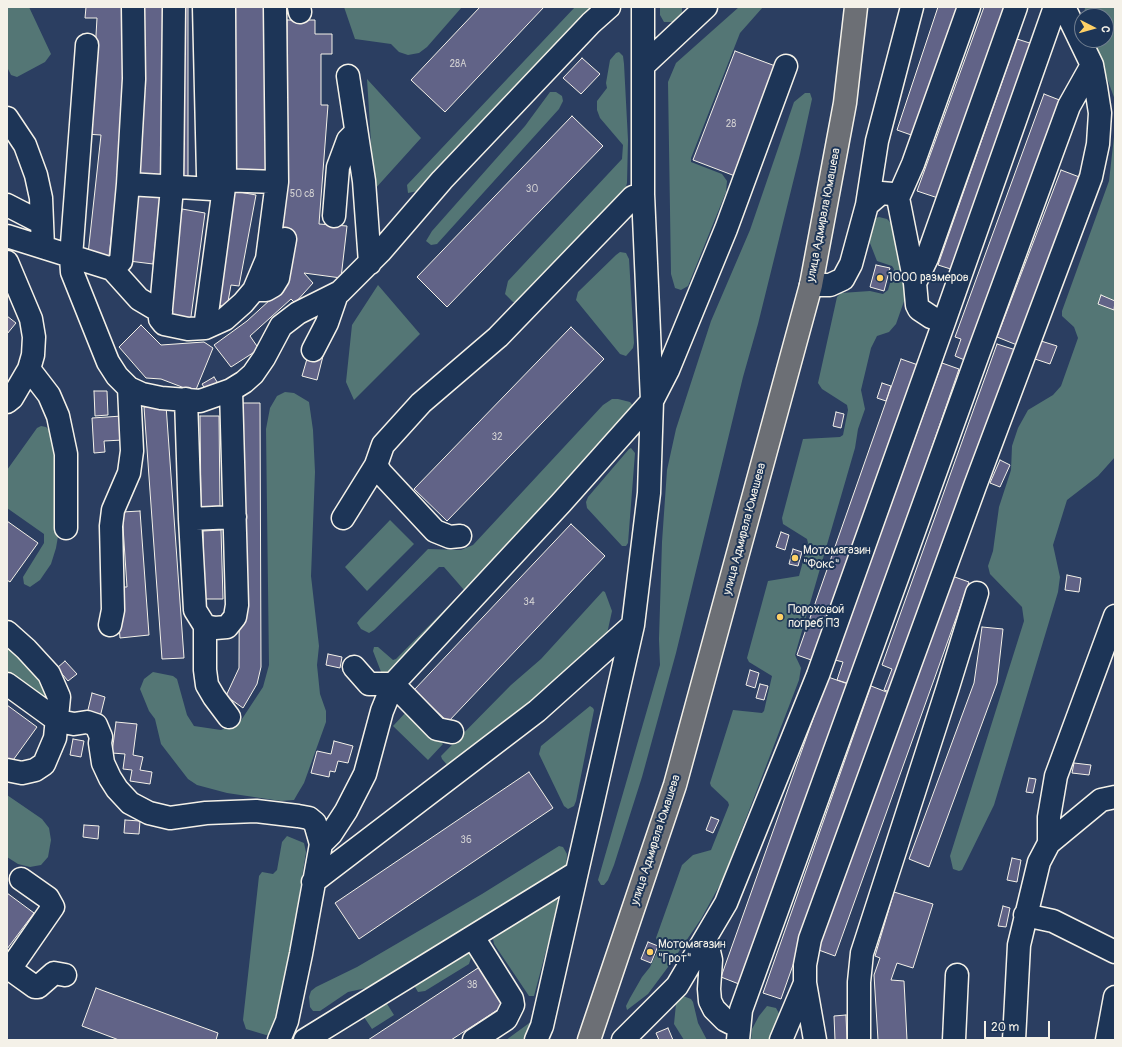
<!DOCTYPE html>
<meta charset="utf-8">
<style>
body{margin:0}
#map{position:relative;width:1122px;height:1047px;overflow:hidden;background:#2b3e61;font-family:Pangolin,sans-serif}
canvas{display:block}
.frame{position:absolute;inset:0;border:8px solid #f4f1e8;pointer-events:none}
.north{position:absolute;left:1074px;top:8px;width:40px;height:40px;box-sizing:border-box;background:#1d3557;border:1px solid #738091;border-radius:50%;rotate:96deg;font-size:11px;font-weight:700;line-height:16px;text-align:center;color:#f4f1e8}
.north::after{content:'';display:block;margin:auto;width:14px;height:18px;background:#ffd166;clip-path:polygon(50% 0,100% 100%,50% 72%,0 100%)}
.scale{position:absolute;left:984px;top:1021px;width:66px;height:18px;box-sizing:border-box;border:2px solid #f4f1e8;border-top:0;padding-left:5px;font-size:12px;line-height:14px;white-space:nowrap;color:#f4f1e8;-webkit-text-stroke:3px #1d3557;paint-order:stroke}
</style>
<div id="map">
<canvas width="1122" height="1047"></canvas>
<div class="frame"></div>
<div class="north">С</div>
<div class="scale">20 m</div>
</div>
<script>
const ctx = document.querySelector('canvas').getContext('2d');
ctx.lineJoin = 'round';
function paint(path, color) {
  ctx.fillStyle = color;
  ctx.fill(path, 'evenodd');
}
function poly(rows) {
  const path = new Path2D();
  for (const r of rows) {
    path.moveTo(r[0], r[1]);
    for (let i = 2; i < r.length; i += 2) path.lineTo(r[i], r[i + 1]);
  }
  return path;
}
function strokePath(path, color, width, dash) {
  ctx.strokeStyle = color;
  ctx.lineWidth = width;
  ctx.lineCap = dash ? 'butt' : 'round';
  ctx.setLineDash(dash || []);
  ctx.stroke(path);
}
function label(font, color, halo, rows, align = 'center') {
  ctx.font = font + ' Pangolin,sans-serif';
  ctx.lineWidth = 4;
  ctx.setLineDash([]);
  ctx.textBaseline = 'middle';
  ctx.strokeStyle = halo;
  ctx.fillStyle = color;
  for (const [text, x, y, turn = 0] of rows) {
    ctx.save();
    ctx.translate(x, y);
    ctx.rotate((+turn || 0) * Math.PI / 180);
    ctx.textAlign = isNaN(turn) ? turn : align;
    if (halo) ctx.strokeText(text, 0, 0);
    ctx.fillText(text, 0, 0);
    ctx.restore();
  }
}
paint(poly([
 [7,7,29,7,51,54,45,62,17,77,11,75,7,67],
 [344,7,462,7,427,47,419,53,408,55,399,52,391,44,355,39],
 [575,7,597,7,418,191,408,193,407,185],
 [660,7,682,7,682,17,678,22,664,22,660,15],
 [739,7,763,7,740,33,691,158,691,162,722,174,727,181,726,192,688,286,681,290,675,288,671,274,668,82,676,63],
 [1085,7,1115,7,1115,100,1093,40,1106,40,1106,16,1084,16],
 [619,52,623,56,624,64,628,140,627,183,623,197,517,303,513,302,505,294,508,281,622,159,623,145,600,118,597,110,597,101,607,88,606,83,610,60,616,53],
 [367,79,421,138,374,190],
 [550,92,556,92,562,96,563,101,559,109,437,244,431,245,426,241,432,231,525,126],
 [805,93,810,93,812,99,800,154,758,324,743,377,676,653,642,777,614,865,608,880,604,885,601,885,598,880,660,665,659,639,662,542,667,470,676,429,711,321,750,230,794,102],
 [1115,128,1115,457,1098,476,1067,500,1053,545,1060,577,1058,592,994,805,968,858,962,870,959,871,953,869,950,856,1024,621,1022,607,990,574,988,566,993,551,999,507,1011,470,1012,446,1018,428,1028,410,1053,395,1061,386,1078,338,1074,327,1062,316,1062,311,1109,181],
 [879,217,887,219,892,224,897,255,904,267,908,290,896,324,889,332,877,336,871,348,861,390,865,409,858,429,855,448,795,655,801,668,799,680,722,881,701,919,671,963,648,994,627,1010,626,1006,630,998,642,977,650,967,660,946,656,938,682,865,693,855,711,850,729,805,728,802,711,786,710,783,733,710,762,713,764,711,772,676,749,662,747,658,768,581,799,576,808,543,807,539,783,524,782,518,803,439,840,437,843,435,848,410,847,405,822,389,818,383,837,297,841,293,870,291,883,294,888,290,894,269,892,266,877,261,868,238,873,219],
 [620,252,626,253,629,259,634,343,633,348,626,356,620,354,576,300,578,292,616,255],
 [378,285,420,334,354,400,346,382,352,325],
 [285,392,294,393,309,402,313,430,315,472,311,576,319,646,317,665,320,694,326,711,326,722,304,783,298,793,294,800,281,801,227,793,197,785,188,779,161,744,155,719,149,711,140,689,144,679,153,672,173,676,177,679,187,715,194,726,221,730,240,722,263,687,269,665,266,429,270,408,277,396],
 [612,399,618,399,630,402,635,408,396,674,383,677,373,651,374,647,378,647,393,660,396,659,464,590,444,567,439,567,374,630,369,633,361,629,357,623,360,619,428,549,461,550,473,545,603,405],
 [41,426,46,427,53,434,59,454,60,525,56,548,51,564,40,580,30,587,24,584,23,577,44,543,44,534,7,508,7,470,37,428],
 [631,448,635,453,628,543,626,546,622,546,587,508,586,502,588,497,629,449],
 [390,520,414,544,367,591,345,567],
 [603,591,605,592,612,611,605,643,449,767,442,759,441,756,511,685,541,659],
 [7,644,42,681,49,699,47,701,7,674],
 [590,706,593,708,594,710,576,801,574,806,568,809,564,806,539,754,541,746],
 [408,710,443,744,428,760,393,726],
 [7,795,42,819,49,828,51,840,48,857,41,865,30,867,18,864,7,857],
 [287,836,304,843,306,852,282,1004,274,1034,266,1035,246,1029,243,1020,259,876,262,872,273,874,277,870,282,842],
 [559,846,563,847,567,854,566,868,380,985,348,992,320,1011,313,1011,310,1007,309,997,311,991,316,987,357,967,482,894],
 [555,897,558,901,551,932,534,996,529,996,494,944,493,939],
 [468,952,471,958,469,964,425,991,418,992,415,987,416,983],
 [683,996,691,999,693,1002,698,1023,707,1040,684,1040,674,1024,676,1004],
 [384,999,394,1015,372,1029,362,1014],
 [767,1006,776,1008,780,1015,772,1040,751,1040,752,1029,759,1016],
 [534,1020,526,1040,506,1040,532,1021]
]), '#547675');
const building = poly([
 [86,7,128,7,130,79,109,256,88,254,101,135,85,134,92,105,97,18,85,18,86,7],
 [139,7,188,7,188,182,138,182,139,7],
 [215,7,268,7,269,170,216,170,215,7],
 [480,7,544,7,445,112,411,80,480,7],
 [938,7,961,7,917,137,897,130,938,7],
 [984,7,1008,7,938,198,917,191,984,7],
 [287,20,315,20,315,34,332,34,332,54,321,54,321,105,328,105,319,224,347,226,341,278,304,273,313,283,295,303,291,299,250,336,259,349,231,367,214,345,247,321,283,288,279,235,285,163,287,102,287,20],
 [1017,39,1036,45,957,271,938,265,1017,39],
 [735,51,778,67,735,176,693,160,735,51],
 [582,58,600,74,581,94,563,78,582,58],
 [1044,94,1062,101,967,361,955,356,961,339,955,337,1044,94],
 [572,116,603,146,447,307,417,277,572,116],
 [1061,170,1082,178,1017,345,997,337,1061,170],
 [137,189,161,192,153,264,129,261,137,189],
 [234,191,256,195,239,286,231,285,227,307,213,304,234,191],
 [182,209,205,213,190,324,167,321,182,209],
 [876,265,890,268,884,291,870,287,876,265],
 [1101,295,1115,301,1114,310,1098,304,1101,295],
 [7,316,16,323,7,334,7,316],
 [141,325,161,345,204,342,213,348,195,392,161,379,146,378,119,347,141,325],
 [571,327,604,359,447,521,414,489,571,327],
 [1041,341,1057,346,1050,364,1035,359,1041,341],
 [997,344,1019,351,896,694,884,690,892,669,882,665,997,344],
 [309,352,323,356,317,380,302,376,309,352],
 [901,359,921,366,817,662,797,655,901,359],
 [942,363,959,369,850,684,837,680,843,662,835,660,942,363],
 [214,377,219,385,207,392,202,384,214,377],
 [882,383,891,386,886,401,877,398,882,383],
 [94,391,107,391,108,415,95,416,94,391],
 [240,403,260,403,261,667,257,684,243,708,226,696,239,668,240,403],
 [166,405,184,658,162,659,144,407,166,405],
 [836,412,844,414,841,428,833,426,836,412],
 [122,416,123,440,104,441,105,452,94,453,92,418,122,416],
 [200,416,219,416,220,506,201,507,200,416],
 [1000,460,1010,465,1000,487,990,483,1000,460],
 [140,511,149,635,120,638,116,587,127,587,122,512,140,511],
 [7,521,38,543,10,582,7,580,7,521],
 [571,524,605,556,448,722,414,690,571,524],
 [221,530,223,599,204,599,203,531,221,530],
 [781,532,789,535,785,550,776,547,781,532],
 [793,549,802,552,798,566,789,564,793,549],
 [949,575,969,582,835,956,816,949,949,575],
 [1067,575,1081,578,1079,592,1065,590,1067,575],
 [982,627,1003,629,997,683,929,867,909,859,974,683,982,627],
 [328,654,342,657,340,668,326,665,328,654],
 [65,661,77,674,68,681,57,668,65,661],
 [750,670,759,673,755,688,746,685,750,670],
 [828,677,851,685,744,986,721,977,828,677],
 [760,684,768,686,764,700,756,698,760,684],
 [871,686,889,693,781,999,763,993,871,686],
 [92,693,105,697,100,717,87,714,92,693],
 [7,705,37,727,11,763,7,759,7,705],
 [116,722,137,724,133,755,143,757,140,770,152,772,150,784,130,781,132,770,123,769,125,754,112,753,116,722],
 [73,739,84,741,81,757,70,755,73,739],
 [334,741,353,746,348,763,338,761,335,772,330,771,329,777,311,773,317,751,331,754,334,741],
 [1074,763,1091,765,1089,775,1072,773,1074,763],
 [529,772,553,808,359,939,335,903,529,772],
 [1029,778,1036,779,1033,793,1026,792,1029,778],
 [711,817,719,820,713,833,706,830,711,817],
 [125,820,140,821,139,834,124,833,125,820],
 [84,825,99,826,98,839,83,837,84,825],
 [1012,858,1021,860,1017,882,1007,880,1012,858],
 [894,892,933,904,913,968,897,963,891,980,904,981,907,1040,878,1040,874,975,880,958,875,956,894,892],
 [7,893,34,913,7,949,7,893],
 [1003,906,1010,908,1006,927,998,926,1003,906],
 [648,942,658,946,651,963,641,959,648,942],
 [481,966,505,1005,451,1040,368,1040,481,966],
 [96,988,218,1033,216,1040,119,1040,82,1026,96,988],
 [846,1015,847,1040,835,1040,834,1016,846,1015],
 [668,1028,673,1040,659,1040,656,1033,668,1028]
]);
paint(building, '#616387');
strokePath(building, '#f4f1e8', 1);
const minor = poly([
 [174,7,172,188,160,319,164,324,188,329,205,328,225,319,243,303,254,290,267,259,277,182],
 [204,7,208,175,218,180,277,182,275,7],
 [299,7,300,12],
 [87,45,71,257,72,272,108,362,117,376,129,388,142,394,161,398,200,401,231,390,244,382,253,374,264,358,281,326,298,313,340,292,380,252,442,180,591,23,609,7],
 [643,66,706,7],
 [348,76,364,181,370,263],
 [7,118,25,145,36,175,41,198,43,247],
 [128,184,134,79,133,7],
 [898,198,915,283],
 [7,205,42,223],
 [867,205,877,141,912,7],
 [334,216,338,167,348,140,356,132],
 [7,236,112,269,121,261,128,184,212,189,219,187,225,180],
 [7,262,31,319,34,337,33,355,29,369,12,398,7,402],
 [112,269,139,299,161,312],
 [811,285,830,285,843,279,851,264,867,205,881,193,892,194,898,198,913,164,969,7],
 [254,290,266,290,273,286,278,278,285,239],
 [944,322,1055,7],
 [205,328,225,180,224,7],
 [313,350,327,323,337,294],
 [29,369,49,395,58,416,66,454,66,528],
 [186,399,190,519,195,610,205,626,215,628,227,627,235,617,237,605,231,390],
 [343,518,376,465],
 [190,519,235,517],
 [460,536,450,537,435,531,381,473,376,465,383,445,421,403,498,337,633,197,643,194],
 [110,625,113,610,111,526,113,510,129,473,132,451,129,388],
 [205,626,205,670,207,685,214,697,229,717],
 [7,632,26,649,49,674,59,697,55,738,44,764,35,770,22,773,7,770],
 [7,684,58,721,74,724,87,722,96,725,101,737,100,743,103,763,110,778,117,789,130,803,149,813,170,818,206,813,256,811,298,816,309,818,315,823,321,844,301,954,287,1021,279,1040],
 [452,732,437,729,393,684,561,503,652,401,668,370,726,229,786,66],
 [1049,843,1049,817,1056,776,1115,616],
 [321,844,331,834,346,811,365,774,382,711,393,684,369,684,354,667],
 [313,882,537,711,633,625],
 [1025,915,1053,921,1115,952],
 [473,937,512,999,513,1005,506,1019,474,1040],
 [705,940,708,947,711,960,709,989,710,1001,714,1009,725,1020,739,1027],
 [7,967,35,987,38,987,54,973,65,975],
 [10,969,53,907,48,898,21,879],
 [305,1040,576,873],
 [536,1040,542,1026,633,625,649,493,652,401,643,194,643,7],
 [623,1040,677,986,726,903,818,675,944,322,931,317,919,309,917,305,915,283,927,258,1016,7],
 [738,1040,741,1010,977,357,1069,106,1092,65],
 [781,1040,805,983],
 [815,1040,805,983,805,965,810,939,975,486,1091,177,1098,144,1100,113,1096,87,1092,65,1064,7],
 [859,1040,859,982,862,953,948,687,977,593],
 [954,1040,957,975],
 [1014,1040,1019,945,1039,862,1049,843,1101,800,1115,797],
 [1107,1040,1115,997]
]);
const major = poly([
 [589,1040,675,785,811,285,845,103,856,7]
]);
strokePath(minor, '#f4f1e8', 25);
strokePath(major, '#f4f1e8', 25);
strokePath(minor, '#1d3557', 22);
strokePath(major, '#6c6f75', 22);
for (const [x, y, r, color] of [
 [880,278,4,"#ffd166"],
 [795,558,4,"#ffd166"],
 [780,617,4,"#ffd166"],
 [650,952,4,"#ffd166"]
]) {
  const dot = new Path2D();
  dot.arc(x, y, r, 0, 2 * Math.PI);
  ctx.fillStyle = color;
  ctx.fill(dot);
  strokePath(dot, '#1d3557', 1.5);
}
label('10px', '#cfced0', null, [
 ["28А",458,64],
 ["28",731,124],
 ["30",532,189],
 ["50 с8",302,194],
 ["32",497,437],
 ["34",529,602],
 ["36",466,840],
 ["38",472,985]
]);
label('12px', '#f4f1e8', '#1d3557', [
 ["улица Адмирала Юмашева",824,215,-79],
 ["улица Адмирала Юмашева",745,529,-75],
 ["улица Адмирала Юмашева",656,840,-72]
]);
label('12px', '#f4f1e8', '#1d3557', [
 ["1000 размеров",888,278],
 ["Мотомагазин",803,551],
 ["\"Фокс\"",803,565],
 ["Пороховой",788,610],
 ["погреб П3",788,624],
 ["Мотомагазин",658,945],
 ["\"Грот\"",658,959]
], 'left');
</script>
